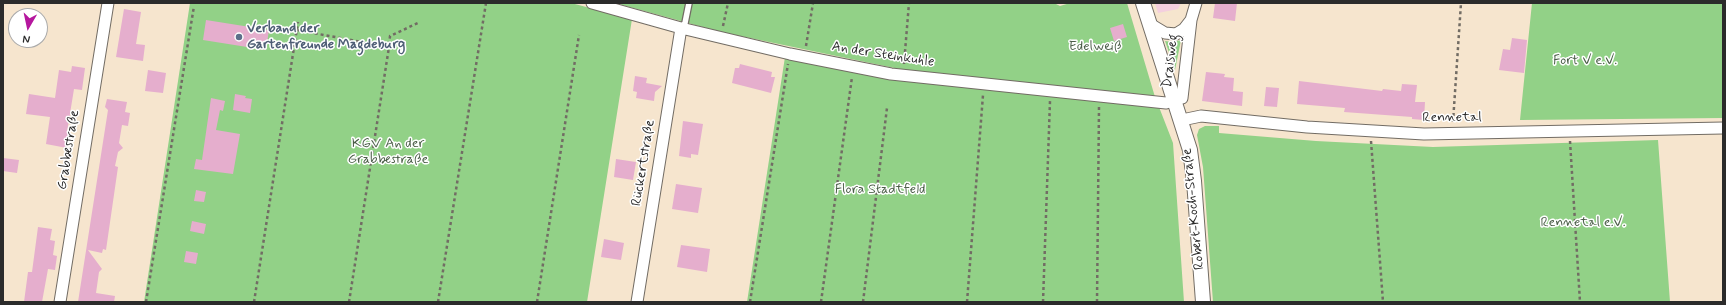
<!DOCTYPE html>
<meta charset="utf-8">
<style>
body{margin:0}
#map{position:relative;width:1726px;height:305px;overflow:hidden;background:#f6e5ce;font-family:Mynerve,sans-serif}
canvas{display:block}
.frame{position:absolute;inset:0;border:4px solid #2b2b2b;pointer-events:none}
.north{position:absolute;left:8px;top:8px;width:40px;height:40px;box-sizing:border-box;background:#fff;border:1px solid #aaa;border-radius:50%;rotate:189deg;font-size:11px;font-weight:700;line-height:16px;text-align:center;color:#2b2b2b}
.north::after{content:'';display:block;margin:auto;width:14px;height:18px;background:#b5179e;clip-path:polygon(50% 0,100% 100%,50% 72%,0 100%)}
</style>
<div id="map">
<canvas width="1726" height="305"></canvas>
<div class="frame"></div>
<div class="north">N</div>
</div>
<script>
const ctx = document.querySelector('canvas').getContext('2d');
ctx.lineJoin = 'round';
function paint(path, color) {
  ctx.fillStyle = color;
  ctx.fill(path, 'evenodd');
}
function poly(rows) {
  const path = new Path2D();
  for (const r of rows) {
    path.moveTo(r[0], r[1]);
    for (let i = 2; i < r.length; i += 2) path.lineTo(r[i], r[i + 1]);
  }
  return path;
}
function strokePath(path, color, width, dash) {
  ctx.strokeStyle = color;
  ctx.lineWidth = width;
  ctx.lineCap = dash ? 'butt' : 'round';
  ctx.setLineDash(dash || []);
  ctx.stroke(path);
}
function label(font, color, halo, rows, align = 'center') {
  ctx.font = font + ' Mynerve,sans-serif';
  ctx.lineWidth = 3;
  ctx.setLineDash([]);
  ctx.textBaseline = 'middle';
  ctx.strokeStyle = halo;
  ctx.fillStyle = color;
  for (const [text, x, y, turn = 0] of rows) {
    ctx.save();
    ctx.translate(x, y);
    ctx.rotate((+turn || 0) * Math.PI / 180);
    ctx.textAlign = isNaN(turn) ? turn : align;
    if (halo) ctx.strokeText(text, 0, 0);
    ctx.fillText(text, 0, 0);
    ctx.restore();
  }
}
paint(poly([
 [1155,3,1181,3,1178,9,1158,13]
]), '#f4cfde');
paint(poly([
 [190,3,571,3,632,19,587,302,144,302],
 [615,3,1054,3,1060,6,1070,3,1127,3,1155,97,904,70,721,32],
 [1532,3,1723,3,1723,118,1520,120],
 [1181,40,1175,70,1165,41,1172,42],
 [785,57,1159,107,1173,143,1184,302,747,302],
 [1205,126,1219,126,1219,133,1316,141,1433,147,1658,140,1670,302,1213,302,1203,167,1197,135,1199,129]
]), '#92d187');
paint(poly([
 [1215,3,1237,3,1235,21,1213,18],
 [124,9,141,12,136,44,145,45,143,61,116,57],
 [206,20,269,30,266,50,203,40],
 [1123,24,1127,37,1114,41,1110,28],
 [1512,38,1527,40,1524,73,1499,70,1503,49,1510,50],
 [740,64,772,72,771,77,775,77,771,93,732,83,735,68,739,68],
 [72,66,85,68,82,90,74,89,67,132,69,132,67,148,46,144,50,117,26,114,29,94,55,98,59,70,71,72],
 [148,70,166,73,163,93,145,91],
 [1206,72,1225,74,1224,77,1234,78,1233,91,1243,92,1242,106,1202,101],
 [635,76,647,78,646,83,662,86,655,92,654,101,636,98,637,92,633,91],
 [1299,81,1382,91,1383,89,1401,91,1402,84,1417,85,1415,102,1425,102,1424,120,1412,119,1412,117,1344,112,1345,108,1297,104],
 [1266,87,1279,88,1277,107,1264,106],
 [235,94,246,96,245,98,252,99,250,113,233,110],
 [211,98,225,101,223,111,220,110,216,130,240,134,233,174,194,169,196,159,202,160],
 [107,99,127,102,125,112,130,113,128,126,122,125,119,143,123,148,118,152,115,166,118,167,106,250,103,249,102,253,88,250,102,269,99,272,96,293,115,296,114,302,78,302,108,110,105,107],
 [683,121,703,124,698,155,691,154,691,158,679,156],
 [3,158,19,160,17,173,3,171],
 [616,159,636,162,633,180,614,177],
 [676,184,702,188,698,213,672,209],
 [196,190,206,192,204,202,194,201],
 [192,221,206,224,204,234,190,231],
 [38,227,52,229,50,240,55,241,53,255,57,256,55,270,48,269,42,302,24,302,28,272,32,272],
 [604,239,624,243,621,260,601,257],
 [681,245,710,249,707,272,677,267],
 [186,251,198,253,196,264,184,262]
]), '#e5aecd');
const service = poly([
 [681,28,685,23,689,3]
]);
const minor = poly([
 [592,3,681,28,790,54,891,74,1166,103,1182,98,1191,20],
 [1150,24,1165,33,1176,34,1184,29,1191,20,1196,3],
 [1182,120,1201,116,1307,127,1424,134,1723,128],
 [60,302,108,3],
 [637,302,681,28]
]);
const tertiary = poly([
 [1143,3,1190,150,1194,181,1203,302]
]);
strokePath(service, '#726c64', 8);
strokePath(minor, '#726c64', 13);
strokePath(tertiary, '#726c64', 16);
strokePath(poly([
 [723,26,728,3],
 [297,30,389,47,390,36,418,23],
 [806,46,813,3],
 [904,64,909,3],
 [1453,122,1461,3],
 [1371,141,1383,302],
 [1570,141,1580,302],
 [146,302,194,6],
 [254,302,298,22],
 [349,302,389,47],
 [438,302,486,3],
 [537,302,579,35],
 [750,302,788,64],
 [821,302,852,77],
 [863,302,887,108],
 [967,302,983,95],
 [1043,302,1050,101],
 [1097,302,1099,107]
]), '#726c64', 2.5, [3, 3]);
strokePath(service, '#fff', 5.5);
strokePath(minor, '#fff', 11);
strokePath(tertiary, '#fff', 14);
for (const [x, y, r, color] of [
 [239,37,4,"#5c6f8a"]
]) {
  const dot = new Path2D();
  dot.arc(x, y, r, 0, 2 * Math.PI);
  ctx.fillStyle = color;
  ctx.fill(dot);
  strokePath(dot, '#fff', 1.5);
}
label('bold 14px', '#4e5e75', '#fff', [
 ["Verband der",247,29],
 ["Gartenfreunde Magdeburg",247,45]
], 'left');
label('14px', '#4a5d47', '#fff', [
 ["Edelweiß",1095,47],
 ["Fort V e.V.",1585,61],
 ["KGV An der",388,144],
 ["Grabbestraße",388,160],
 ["Flora Stadtfeld",880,190],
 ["Rennetal e.V.",1583,223]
]);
label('14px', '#2b2b2b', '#fff', [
 ["An der Steinkuhle",883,55,9],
 ["Draisweg",1171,61,-83],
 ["Rennetal",1452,118],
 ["Grabbestraße",69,150,-81],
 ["Rückertstraße",644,163,-81],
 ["Robert-Koch-Straße",1194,209,-96]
]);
</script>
